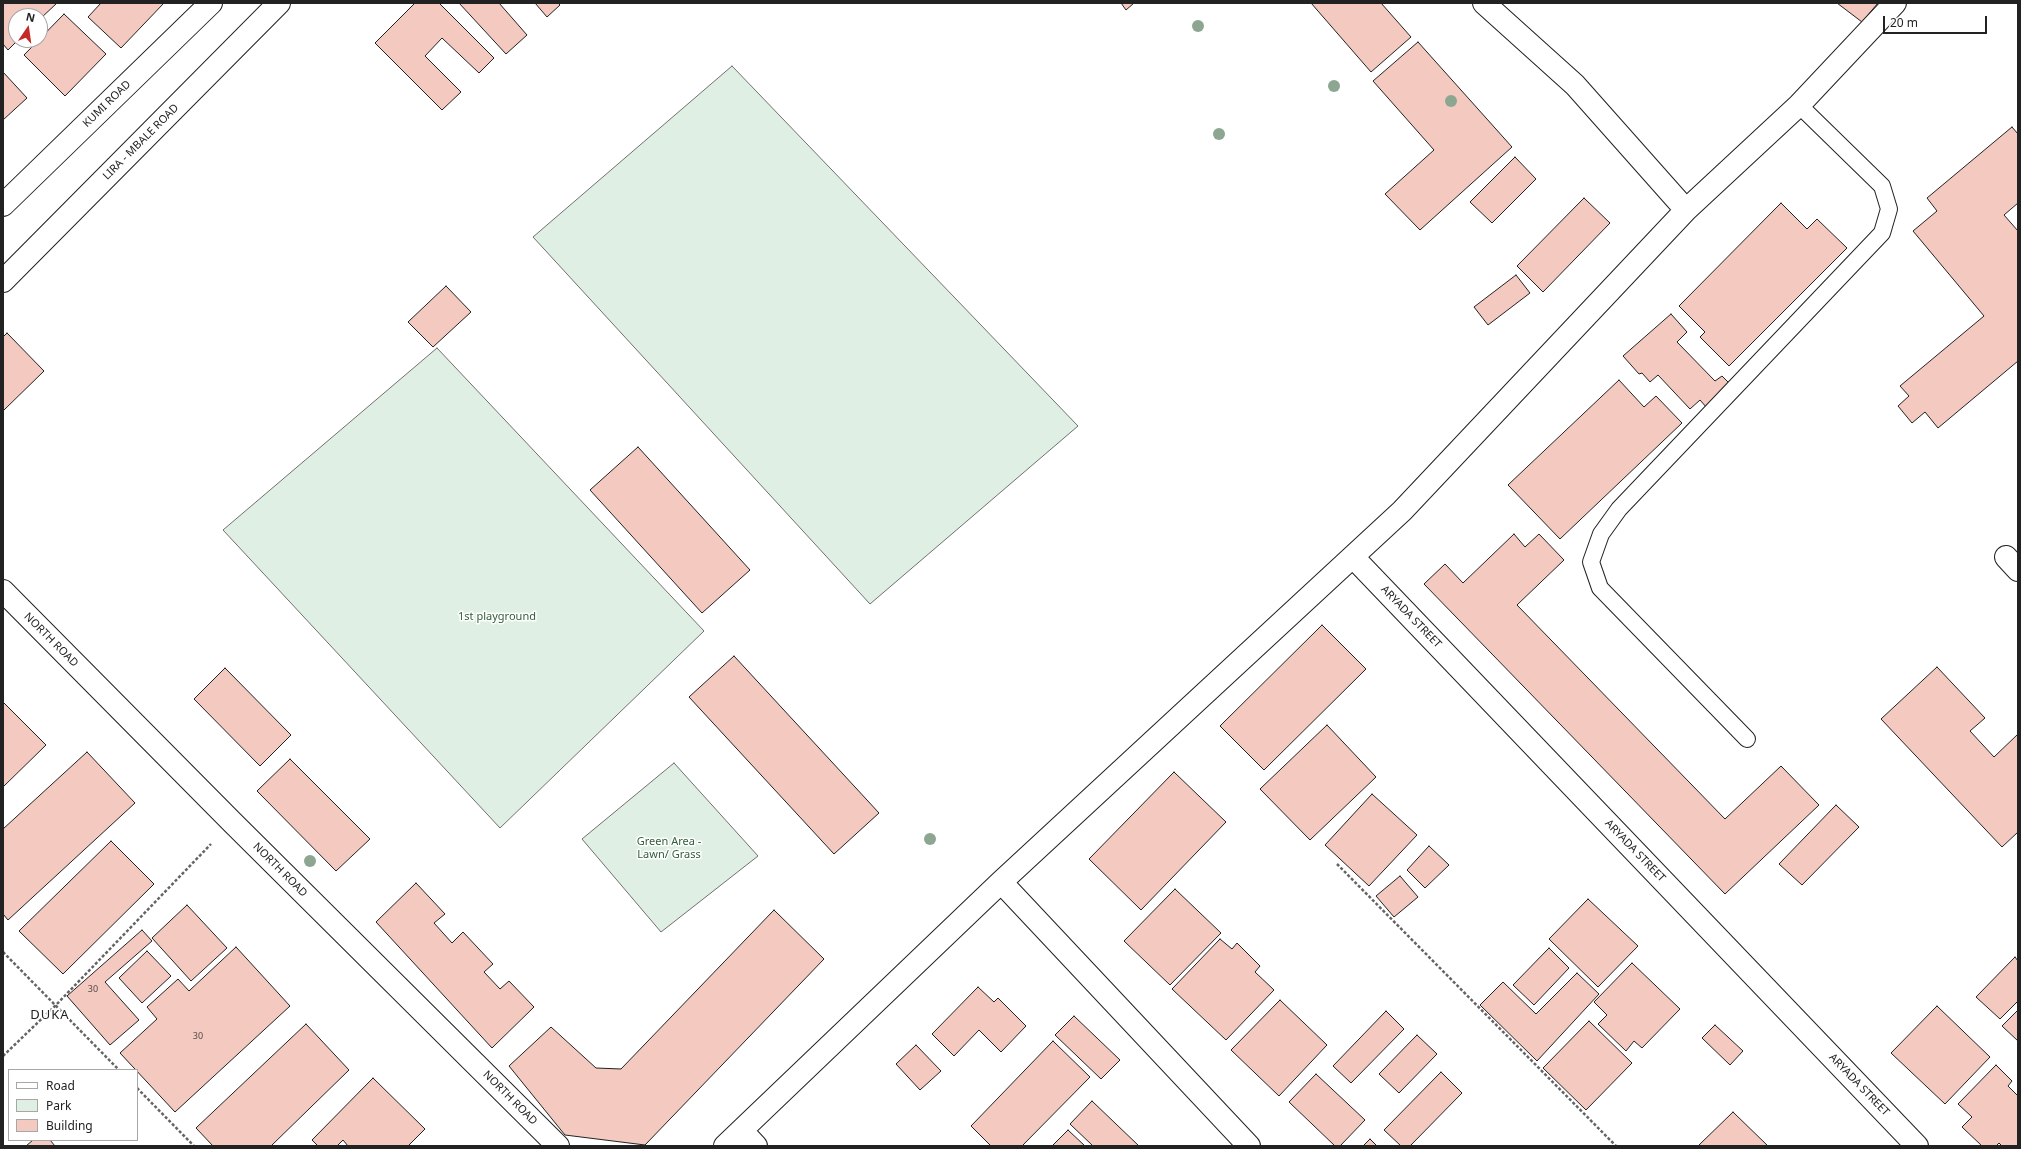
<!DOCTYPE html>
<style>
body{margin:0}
#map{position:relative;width:2021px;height:1149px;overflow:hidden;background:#fff;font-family:"Noto Sans",sans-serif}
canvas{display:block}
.frame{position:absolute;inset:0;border:4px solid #222;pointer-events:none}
.legend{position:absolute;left:8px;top:1069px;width:130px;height:72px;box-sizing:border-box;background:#fff;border:1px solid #a7a7a7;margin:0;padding:5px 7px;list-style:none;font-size:12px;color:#222}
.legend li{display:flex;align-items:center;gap:8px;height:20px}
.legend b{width:20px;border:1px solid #a7a7a7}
.north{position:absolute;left:8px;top:8px;width:40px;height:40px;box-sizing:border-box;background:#fff;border:1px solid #a7a7a7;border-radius:50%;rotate:13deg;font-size:11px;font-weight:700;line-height:16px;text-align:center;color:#222}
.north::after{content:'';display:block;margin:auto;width:14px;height:18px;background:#c62828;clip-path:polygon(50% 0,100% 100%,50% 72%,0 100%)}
.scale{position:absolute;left:1883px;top:16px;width:104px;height:18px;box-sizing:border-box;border:2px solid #222;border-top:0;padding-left:5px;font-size:12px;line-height:14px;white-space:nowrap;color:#222;-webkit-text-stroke:3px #fff;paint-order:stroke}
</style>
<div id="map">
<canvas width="2021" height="1149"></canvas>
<div class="frame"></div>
<ul class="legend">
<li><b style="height:5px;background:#fff"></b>Road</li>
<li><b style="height:11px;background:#e0efe3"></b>Park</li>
<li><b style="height:11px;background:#f3c9c0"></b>Building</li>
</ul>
<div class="north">N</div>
<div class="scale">20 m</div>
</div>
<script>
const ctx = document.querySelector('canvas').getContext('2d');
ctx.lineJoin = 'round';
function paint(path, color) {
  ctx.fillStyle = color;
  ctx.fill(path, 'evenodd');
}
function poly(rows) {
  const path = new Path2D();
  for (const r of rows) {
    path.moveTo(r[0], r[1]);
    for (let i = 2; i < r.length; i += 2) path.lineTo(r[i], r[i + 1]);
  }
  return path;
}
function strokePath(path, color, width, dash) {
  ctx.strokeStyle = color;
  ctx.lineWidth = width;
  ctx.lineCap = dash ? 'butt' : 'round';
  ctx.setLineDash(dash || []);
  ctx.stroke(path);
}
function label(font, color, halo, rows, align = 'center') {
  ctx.font = font + ' "Noto Sans",sans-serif';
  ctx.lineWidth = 3;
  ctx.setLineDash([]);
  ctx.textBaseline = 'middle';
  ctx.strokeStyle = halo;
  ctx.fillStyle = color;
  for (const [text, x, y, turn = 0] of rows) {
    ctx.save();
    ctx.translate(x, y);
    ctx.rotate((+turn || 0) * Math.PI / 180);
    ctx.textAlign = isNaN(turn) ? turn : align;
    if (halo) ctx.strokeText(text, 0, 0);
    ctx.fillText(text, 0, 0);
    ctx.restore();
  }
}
const green = poly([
 [732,66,1078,426,870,604,533,237,732,66],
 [437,348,704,631,500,828,223,530,437,348],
 [674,763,758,856,661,932,582,839,674,763]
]);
paint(green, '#e0efe3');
strokePath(green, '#6f6f6f', 1);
const building = poly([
 [3,3,57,3,40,19,40,16,16,16,16,40,18,40,8,50,3,44,3,3],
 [101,3,164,3,121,48,88,17,101,3],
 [415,3,439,3,494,58,479,73,442,38,425,56,461,92,442,110,375,43,415,3],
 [459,3,499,3,527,35,506,54,459,3],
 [535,3,558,3,560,5,547,17,535,3],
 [1121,3,1134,3,1126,10,1121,3],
 [1311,3,1381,3,1411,37,1371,72,1311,3],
 [1837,3,1878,3,1862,22,1837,3],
 [64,14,106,54,65,96,24,55,64,14],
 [1418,42,1512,147,1420,230,1385,194,1434,150,1373,81,1418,42],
 [3,72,27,98,3,120,3,72],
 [2012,127,2018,134,2018,203,2004,215,2018,231,2018,361,1938,428,1925,412,1912,423,1898,406,1909,396,1900,386,1984,316,1913,231,1937,211,1927,198,2012,127],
 [1515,157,1536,179,1492,223,1470,202,1515,157],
 [1584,198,1610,223,1543,292,1517,266,1584,198],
 [1781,203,1807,229,1817,219,1847,248,1729,366,1700,337,1705,332,1679,306,1781,203],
 [1516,275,1530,293,1488,325,1474,307,1516,275],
 [446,286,471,312,433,347,408,322,446,286],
 [1671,314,1687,332,1677,342,1715,381,1722,376,1731,385,1707,408,1700,400,1690,409,1658,375,1650,382,1642,373,1639,374,1623,356,1671,314],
 [7,333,44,371,3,411,3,337,7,333],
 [1619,380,1644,407,1656,396,1682,423,1560,539,1508,485,1619,380],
 [638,447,750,570,702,613,590,490,638,447],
 [1514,534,1525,547,1539,534,1564,560,1517,605,1725,819,1781,766,1819,805,1725,894,1424,584,1445,564,1463,583,1514,534],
 [1322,625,1366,669,1264,770,1220,726,1322,625],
 [734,656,879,813,834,854,689,697,734,656],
 [1937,667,1985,718,1970,731,1994,757,2018,734,2018,832,2002,847,1881,719,1937,667],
 [225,668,291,735,260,766,194,699,225,668],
 [3,702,46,745,3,787,3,702],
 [1327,725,1376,777,1310,840,1260,789,1327,725],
 [87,752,135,803,8,920,3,914,3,829,87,752],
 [290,759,370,839,336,871,257,791,290,759],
 [1174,772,1226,822,1141,910,1089,859,1174,772],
 [1372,794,1417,835,1369,886,1325,845,1372,794],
 [1836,805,1859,827,1802,885,1779,864,1836,805],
 [111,841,154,884,63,974,19,931,111,841],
 [1429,846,1449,865,1425,888,1407,870,1429,846],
 [1400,876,1418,897,1394,917,1376,896,1400,876],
 [416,883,445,914,434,923,452,943,463,932,493,964,484,972,500,989,509,981,534,1007,492,1048,376,922,416,883],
 [1175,889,1221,933,1170,985,1124,941,1175,889],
 [1588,899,1638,946,1598,987,1549,939,1588,899],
 [187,905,227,948,191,981,152,938,187,905],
 [774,910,824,959,645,1145,565,1135,509,1066,551,1027,596,1068,621,1069,774,910],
 [142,930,152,941,105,982,139,1020,110,1045,67,996,142,930],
 [1220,939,1232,949,1237,943,1260,966,1255,972,1274,990,1226,1040,1172,989,1220,939],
 [236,947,290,1006,175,1112,120,1053,157,1019,147,1007,178,979,189,991,236,947],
 [1549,948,1569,968,1534,1005,1513,985,1549,948],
 [147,951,171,976,142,1003,119,978,147,951],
 [2015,957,2018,961,2018,1001,2000,1019,1976,997,2015,957],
 [1632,963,1680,1009,1642,1048,1634,1041,1626,1051,1598,1024,1607,1015,1594,1002,1632,963],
 [1577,973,1599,994,1537,1061,1480,1005,1503,982,1536,1014,1577,973],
 [978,987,994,1002,998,998,1026,1026,1001,1052,979,1030,954,1056,932,1034,978,987],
 [1280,1000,1327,1045,1279,1096,1231,1050,1280,1000],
 [1937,1006,1990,1057,1945,1104,1891,1053,1937,1006],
 [2018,1010,2018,1041,2002,1026,2018,1010],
 [1386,1011,1404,1029,1351,1083,1333,1066,1386,1011],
 [1074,1016,1120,1060,1101,1079,1055,1035,1074,1016],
 [1589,1021,1632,1063,1586,1110,1543,1068,1589,1021],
 [306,1024,349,1070,271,1146,213,1146,196,1128,306,1024],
 [1715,1025,1743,1051,1730,1065,1702,1038,1715,1025],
 [1417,1035,1437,1054,1399,1093,1379,1074,1417,1035],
 [1053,1041,1090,1077,1022,1146,991,1146,971,1126,1053,1041],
 [916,1045,941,1071,920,1090,896,1064,916,1045],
 [1996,1065,2012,1081,2008,1086,2018,1096,2018,1146,2002,1146,1999,1143,1996,1146,1982,1146,1962,1127,1972,1117,1958,1104,1996,1065],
 [1441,1072,1462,1093,1410,1146,1401,1146,1384,1130,1441,1072],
 [1316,1074,1365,1120,1340,1146,1335,1146,1289,1102,1316,1074],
 [373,1078,425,1129,408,1146,348,1146,343,1140,337,1146,318,1146,312,1140,373,1078],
 [1092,1101,1139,1146,1093,1146,1070,1124,1092,1101],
 [1733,1112,1768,1146,1698,1146,1733,1112],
 [1068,1130,1085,1146,1052,1146,1068,1130],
 [1370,1139,1377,1146,1363,1146,1370,1139],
 [33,1140,50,1140,55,1146,26,1146,33,1140]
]);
paint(building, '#f3c9c0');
strokePath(building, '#222', 1);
const service = poly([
 [1747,739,1600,588,1591,562,1601,534,1619,509,1882,233,1889,209,1882,186,1799,105]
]);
const minor = poly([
 [1484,3,1575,85,1686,210],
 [1353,557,1917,1146],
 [2006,557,2018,570],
 [3,591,232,822,558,1146],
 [1001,882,1249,1146],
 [742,1131,756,1146],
 [725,1146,1001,882,1402,511,1686,210,1799,105,1895,3]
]);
const primary = poly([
 [3,205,211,3],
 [3,281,279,3]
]);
strokePath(service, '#222', 18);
strokePath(minor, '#222', 24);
strokePath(primary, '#222', 24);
strokePath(poly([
 [1337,864,1616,1146],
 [3,952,119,1070],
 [3,1056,55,1006,211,844],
 [137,1088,194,1146]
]), '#646464', 2.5, [3, 2]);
strokePath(service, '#fff', 16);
strokePath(minor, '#fff', 22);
strokePath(primary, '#fff', 22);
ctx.fillStyle = '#8da692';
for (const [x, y] of [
 [1198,26],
 [1334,86],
 [1451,101],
 [1219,134],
 [930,839],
 [310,861]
]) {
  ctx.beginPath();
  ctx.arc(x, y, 6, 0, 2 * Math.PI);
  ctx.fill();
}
label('9px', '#564c4a', null, [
 ["30",93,989],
 ["30",198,1036]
]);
label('11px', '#222', '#fff', [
 ["KUMI ROAD",107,104,-44],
 ["LIRA - MBALE ROAD",141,142,-45],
 ["ARYADA STREET",1411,617,46],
 ["NORTH ROAD",51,640,45],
 ["ARYADA STREET",1635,851,46],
 ["NORTH ROAD",280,870,45],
 ["ARYADA STREET",1859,1085,46],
 ["NORTH ROAD",510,1098,45]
]);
label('11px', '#2f5e38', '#fff', [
 ["1st playground",497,617],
 ["Green Area -",669,842],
 ["Lawn/ Grass",669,855]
]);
ctx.letterSpacing = '1px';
label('13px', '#222', '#fff', [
 ["DUKA",50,1015]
]);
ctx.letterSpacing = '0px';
</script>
